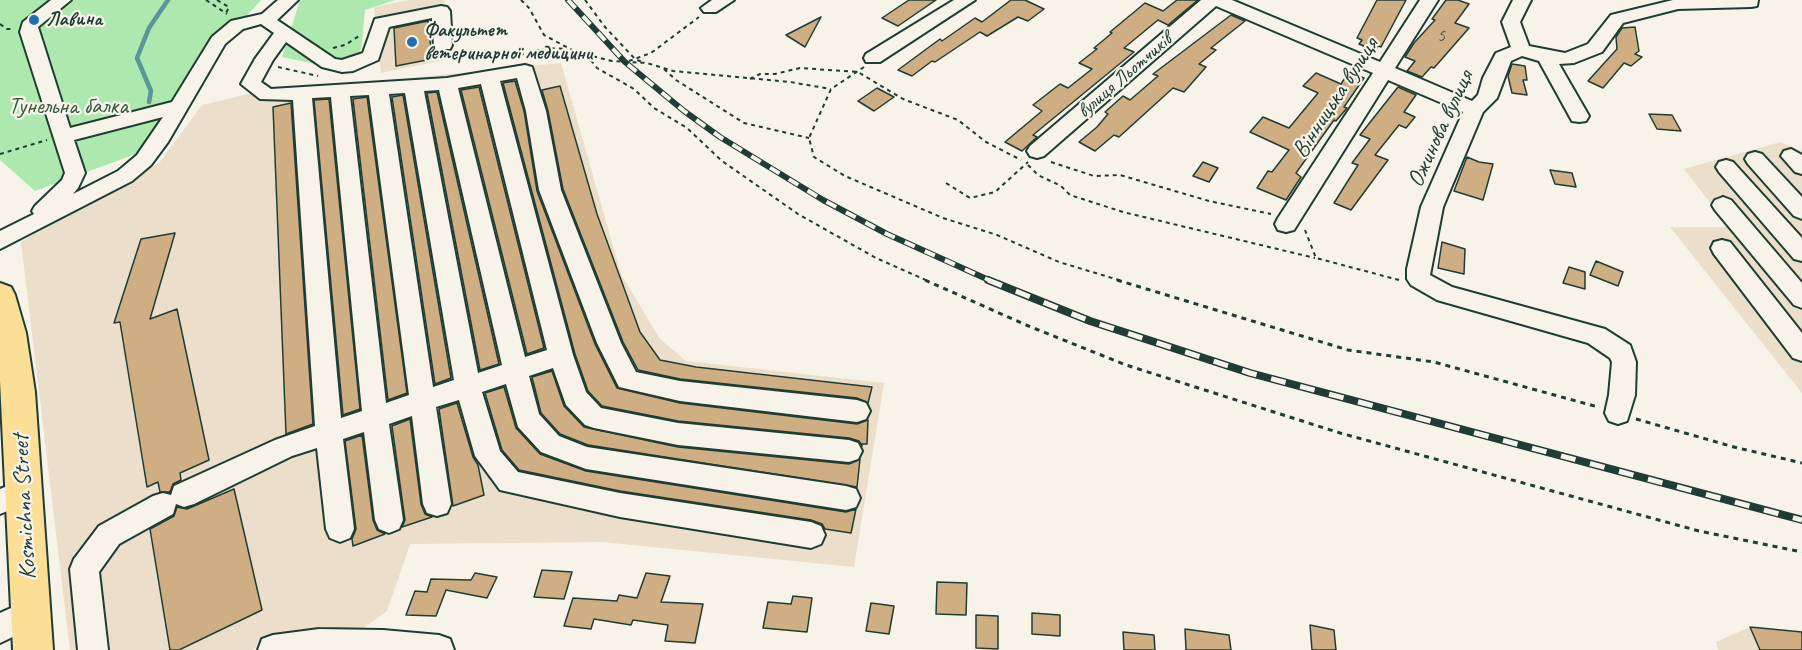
<!DOCTYPE html>
<meta charset="utf-8">
<style>
body{margin:0}
canvas{display:block;background:#f7f3e8}
</style>
<canvas width="1802" height="650"></canvas>
<script>
const ctx = document.querySelector('canvas').getContext('2d');
ctx.lineJoin = 'round';
function paint(path, color) {
  ctx.fillStyle = color;
  ctx.fill(path, 'evenodd');
}
function poly(rows) {
  const path = new Path2D();
  for (const r of rows) {
    path.moveTo(r[0], r[1]);
    for (let i = 2; i < r.length; i += 2) path.lineTo(r[i], r[i + 1]);
  }
  return path;
}
function strokePath(path, color, width, dash) {
  ctx.strokeStyle = color;
  ctx.lineWidth = width;
  ctx.lineCap = dash ? 'butt' : 'round';
  ctx.setLineDash(dash || []);
  ctx.stroke(path);
}
function label(font, color, halo, rows, align = 'center') {
  ctx.font = font + ' Caveat,sans-serif';
  ctx.lineWidth = 4.5;
  ctx.setLineDash([]);
  ctx.textBaseline = 'middle';
  ctx.strokeStyle = halo;
  ctx.fillStyle = color;
  for (const [text, x, y, turn = 0] of rows) {
    ctx.save();
    ctx.translate(x, y);
    ctx.rotate((+turn || 0) * Math.PI / 180);
    ctx.textAlign = isNaN(turn) ? turn : align;
    if (halo) ctx.strokeText(text, 0, 0);
    ctx.fillText(text, 0, 0);
    ctx.restore();
  }
}
paint(poly([
 [409,0,444,0,454,58,381,73,374,7],
 [561,63,621,274,660,339,686,361,884,383,854,567,603,542,410,544,387,611,361,630,299,629,252,650,70,650,21,242,159,163,202,105,248,94],
 [1780,142,1802,151,1802,393,1670,227,1729,227,1684,169],
 [1750,627,1802,632,1802,650,1718,650,1716,642]
]), '#ebdeca');
paint(poly([
 [0,0,261,0,234,30,152,148,35,191,0,160],
 [300,0,395,0,365,10,362,44,354,72,282,57]
]), '#ade9ae');
strokePath(poly([
 [149,102,151,91,137,58,149,28,168,0]
]), '#5a959b', 4.5);
const building = poly([
 [909,0,936,0,898,26,882,18,909,0],
 [1011,0,1025,0,1044,9,1028,21,1018,17,987,36,980,32,935,62,932,61,912,76,898,70,940,39,942,41,975,18,982,22,1011,0],
 [1177,0,1198,0,1168,25,1158,20,1124,48,1134,52,1033,135,1037,137,1022,151,1005,142,1042,111,1033,105,1060,84,1068,88,1092,69,1079,63,1097,49,1094,48,1112,33,1110,32,1145,3,1163,11,1177,0],
 [1377,0,1406,0,1381,47,1378,46,1375,51,1359,44,1362,40,1357,38,1377,0],
 [1446,0,1458,0,1469,4,1455,23,1469,28,1434,68,1431,67,1422,77,1407,71,1415,61,1405,57,1414,43,1435,20,1432,19,1446,0],
 [1231,15,1245,21,1211,48,1216,50,1199,64,1206,67,1184,92,1173,88,1119,137,1114,135,1095,151,1079,142,1097,127,1108,114,1105,112,1123,96,1130,100,1158,76,1153,74,1231,15],
 [821,17,805,47,786,35,821,17],
 [428,21,432,59,396,66,394,28,428,21],
 [1635,27,1639,51,1635,54,1642,57,1631,66,1624,63,1603,88,1588,81,1617,49,1616,37,1622,28,1635,27],
 [1512,64,1525,66,1527,80,1523,80,1527,95,1512,93,1508,76,1512,64],
 [1349,72,1364,78,1344,107,1347,108,1336,121,1334,120,1296,173,1301,177,1286,200,1257,188,1268,171,1272,172,1289,150,1250,132,1263,117,1289,128,1318,93,1303,86,1316,73,1341,84,1349,72],
 [515,81,524,111,537,191,595,344,617,388,680,403,857,424,868,420,867,444,862,444,862,446,859,441,849,438,678,421,602,406,588,391,575,354,503,83,515,81],
 [560,86,597,214,640,332,660,360,696,367,872,387,868,403,857,398,680,379,638,370,623,342,563,189,548,111,542,90,560,86],
 [479,87,544,348,527,354,461,90,479,87],
 [1398,87,1416,95,1404,112,1415,117,1406,128,1399,125,1375,155,1388,160,1351,210,1334,203,1358,165,1352,163,1370,139,1360,135,1398,87],
 [877,88,894,97,874,111,858,101,877,88],
 [437,92,499,364,480,370,427,93,437,92],
 [403,95,451,378,435,384,392,97,403,95],
 [367,97,407,393,388,400,353,99,367,97],
 [329,99,360,409,343,415,314,100,329,99],
 [291,103,313,424,286,434,273,107,291,103],
 [1649,114,1672,115,1681,131,1657,129,1649,114],
 [1467,157,1479,162,1493,164,1483,200,1454,191,1467,157],
 [1203,162,1218,168,1209,182,1193,176,1203,162],
 [1550,170,1572,173,1576,187,1555,184,1550,170],
 [175,233,150,319,177,309,209,460,180,473,181,480,173,484,170,492,160,492,158,482,147,487,120,322,114,323,141,239,175,233],
 [1442,242,1465,249,1464,274,1438,268,1442,242],
 [1596,261,1623,272,1618,286,1590,275,1596,261],
 [1569,267,1585,272,1585,289,1563,283,1569,267],
 [552,371,564,406,584,427,678,447,849,464,860,459,857,487,588,445,560,434,541,413,532,377,552,371],
 [504,387,516,428,540,454,586,471,846,512,856,509,851,533,825,529,822,524,811,520,620,491,519,470,502,450,485,393,504,387],
 [457,403,473,457,478,465,484,495,453,506,439,409,457,403],
 [410,419,421,504,425,514,432,517,402,527,405,520,392,426,410,419],
 [362,435,373,520,377,530,385,534,353,546,352,539,356,529,345,441,362,435],
 [234,489,262,610,179,650,170,650,150,529,174,516,177,507,187,509,234,489],
 [542,570,572,572,564,599,534,597,542,570],
 [475,573,497,577,487,598,446,590,436,616,406,615,415,591,427,592,431,579,471,580,475,573],
 [646,573,670,576,661,602,703,604,695,643,665,641,668,625,633,620,631,625,594,619,591,629,564,626,573,598,617,601,619,595,637,598,646,573],
 [937,582,967,583,966,615,936,614,937,582],
 [793,596,812,598,807,632,763,628,768,602,791,604,793,596],
 [871,603,894,606,889,634,866,631,871,603],
 [1032,613,1060,615,1060,636,1032,634,1032,613],
 [976,615,998,616,998,649,976,648,976,615],
 [1310,625,1334,630,1336,650,1312,650,1310,625],
 [1750,627,1802,632,1802,650,1760,650,1750,627],
 [1185,629,1229,635,1231,650,1186,650,1185,629],
 [1123,632,1154,635,1155,650,1124,650,1123,632]
]);
paint(building, '#d0ae83');
strokePath(building, '#1f3d34', 1.5);
const minor = poly([
 [51,0,71,0,38,27,70,128,172,102,212,37,231,21,262,14,278,0,298,0,277,20,335,59,342,60,363,53,375,19,441,6,447,7,450,11,452,45,450,49,436,49,434,45,432,18,389,27,378,60,353,71,342,72,322,67,286,42,273,60,261,82,271,89,447,78,525,65,532,67,546,111,561,190,621,343,636,372,680,381,857,400,866,403,870,411,866,419,857,422,680,401,619,387,597,343,539,190,526,111,517,78,500,81,573,355,586,392,601,408,678,423,849,440,858,443,862,451,858,459,849,462,678,445,594,428,585,425,566,405,553,368,529,376,539,414,559,436,587,447,846,486,856,489,860,498,856,507,846,510,586,469,541,452,518,427,506,384,482,392,500,451,518,472,620,493,811,522,821,526,825,535,821,544,811,548,620,517,500,490,475,456,459,400,436,407,451,504,447,513,437,516,427,513,423,504,412,416,389,424,403,520,399,529,389,533,379,529,375,520,364,432,343,439,354,529,350,538,340,542,330,538,326,529,317,448,292,456,194,504,184,507,176,504,173,514,119,544,99,572,108,650,78,650,70,569,74,559,99,526,153,496,163,493,171,495,174,486,275,440,315,426,293,100,260,99,241,84,255,59,274,33,261,24,243,29,225,44,168,142,151,165,132,181,0,249,0,231,34,214,32,211,35,206,62,180,65,173,20,32,23,22,51,0],
 [481,84,547,350,525,357,458,88,481,84],
 [439,90,502,365,478,373,424,91,439,90],
 [405,93,454,380,433,387,389,94,405,93],
 [369,95,409,395,386,403,350,96,369,95],
 [331,97,362,411,341,418,312,98,331,97],
 [163,117,137,155,118,171,73,194,78,188,85,173,74,140,163,117],
 [712,0,734,0,716,12,704,12,701,8,712,0],
 [954,0,975,0,880,62,866,62,864,58,866,54,954,0],
 [1201,0,1232,0,1380,62,1420,0,1438,0,1395,68,1472,101,1478,95,1483,78,1496,53,1511,47,1502,22,1513,0,1531,0,1520,22,1529,46,1565,53,1588,44,1611,15,1673,0,1758,0,1757,6,1751,7,1678,9,1623,23,1602,52,1574,63,1559,64,1589,116,1586,121,1579,122,1572,121,1539,61,1522,56,1511,61,1497,98,1483,112,1443,207,1430,275,1452,287,1605,329,1630,345,1636,362,1635,395,1627,421,1618,424,1609,421,1605,413,1609,395,1612,362,1610,358,1588,343,1437,300,1411,285,1407,279,1407,269,1421,207,1463,112,1388,80,1294,230,1286,232,1278,230,1275,224,1278,218,1373,73,1216,6,1044,156,1037,158,1030,156,1027,151,1030,146,1201,0],
 [1791,149,1802,155,1802,174,1795,172,1781,156,1784,151,1791,149],
 [1755,152,1762,154,1802,197,1802,219,1794,216,1748,164,1745,159,1748,154,1755,152],
 [1726,160,1733,162,1802,238,1802,261,1794,259,1719,172,1716,167,1719,162,1726,160],
 [1723,197,1731,200,1802,283,1802,308,1794,305,1715,210,1712,205,1715,200,1723,197],
 [1722,240,1730,242,1802,333,1802,361,1793,358,1714,254,1711,248,1714,242,1722,240],
 [25,479,35,482,39,491,35,500,0,514,0,489,25,479],
 [31,599,42,603,46,613,42,623,0,643,0,613,31,599],
 [319,629,383,630,439,635,450,639,454,650,258,650,262,639,273,635,319,629]
]);
const major = poly([
 [0,283,11,287,15,295,26,333,35,392,53,650,13,650,0,381,0,283]
]);
strokePath(minor, '#1f3d34', 4);
strokePath(major, '#1f3d34', 4);
strokePath(poly([
 [206,0,227,14],
 [217,0,229,7,226,13],
 [521,0,529,8,544,35,570,49,588,55,612,61,647,63,673,71,790,82,831,89],
 [585,0,605,27,635,59,642,62],
 [0,24,7,29,12,29],
 [333,48,345,45,359,36],
 [586,54,597,68,634,89,654,108,687,128,722,161,798,214,876,258,928,281],
 [512,57,547,48,567,49],
 [629,61,651,53,699,17],
 [278,67,318,76],
 [864,67,831,89,809,138,814,157,845,176,943,218,997,235,1059,262,1122,281],
 [664,69,676,80,744,123,809,138],
 [750,79,760,74,775,74,800,68,858,72,903,99,958,120,986,142,1021,160],
 [0,154,47,140],
 [1051,162,1094,176,1120,175,1209,201,1271,214],
 [1028,165,1038,175,1061,186,1070,195,1123,212,1315,258],
 [946,183,970,198,995,192,1028,162],
 [1305,230,1316,258,1399,280]
]), '#1f3d34', 2, [4, 4]);
strokePath(poly([
 [925,280,1026,325,1126,365,1340,433,1699,531,1802,552],
 [1117,280,1348,350,1434,362,1598,407],
 [1636,419,1734,447,1802,463]
]), '#1f3d34', 3, [5, 5]);
paint(minor, '#f7f3e8');
paint(major, '#fbdf96');
const railFar1 = poly([
 [568,0,625,62,684,111,720,137,823,200,887,234,991,281]
]);
const rail = poly([
 [988,280,1090,321,1250,373,1802,520]
]);
strokePath(railFar1, '#1f3d34', 6);
strokePath(rail, '#1f3d34', 8);
strokePath(railFar1, '#f7f3e8', 4, [11]);
strokePath(rail, '#f7f3e8', 5, [15]);
for (const [x, y, r, color] of [
 [34,20,6,"#1f6fb2"],
 [412,42,6,"#1f6fb2"]
]) {
  const dot = new Path2D();
  dot.arc(x, y, r, 0, 2 * Math.PI);
  ctx.fillStyle = color;
  ctx.fill(dot);
  strokePath(dot, '#f7f3e8', 2);
}
label('18px', '#4b5948', null, [
 ["5",1441,36]
]);
label('bold 20px', '#1f3d34', '#f7f3e8', [
 ["Лавина",46,20],
 ["Факультет",424,31],
 ["ветеринарної медицини",424,54]
], 'left');
label('20px', '#1f3d34', '#f7f3e8', [
 ["вулиця Льотчиків",1125,76,-41]
]);
label('24px', '#1f3d34', '#f7f3e8', [
 ["Вінницька вулиця",1336,98,-57],
 ["Ожинова вулиця",1441,129,-65],
 ["Kosmichna Street",25,507,-93]
]);
label('24px', '#345746', '#f7f3e8', [
 ["Тунельна балка",68,107]
]);
</script>
